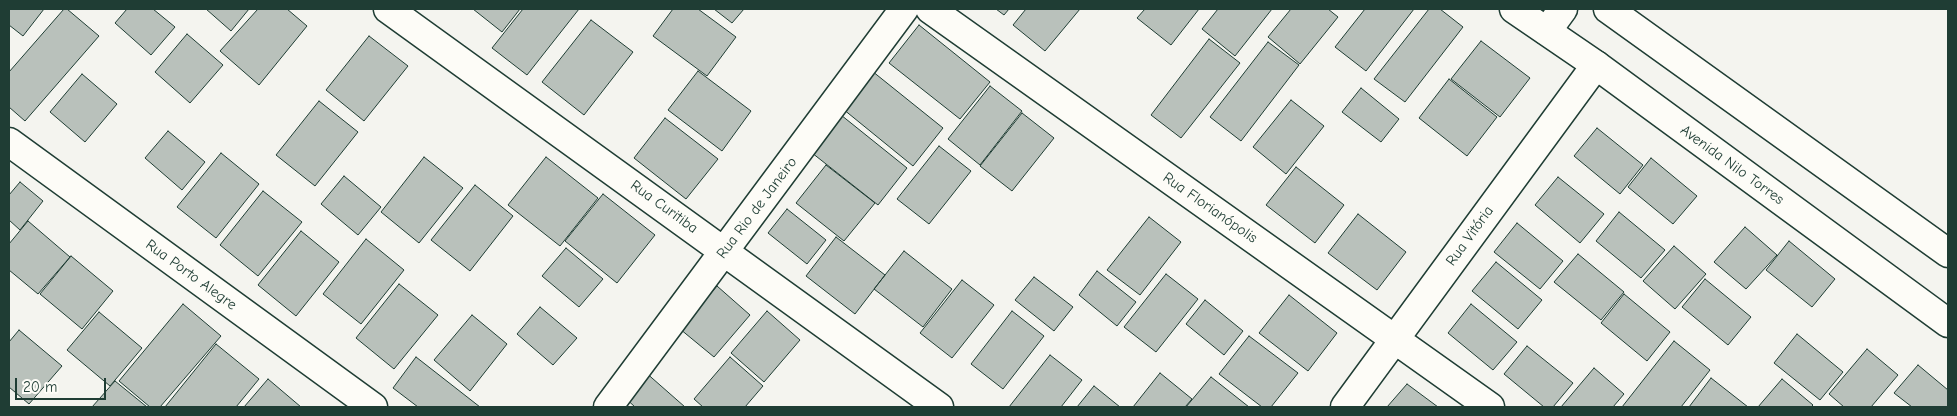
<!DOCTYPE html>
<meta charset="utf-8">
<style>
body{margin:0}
#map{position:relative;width:1957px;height:416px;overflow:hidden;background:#f4f4ef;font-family:"Comic Neue",sans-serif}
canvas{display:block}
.frame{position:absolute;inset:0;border:10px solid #1f3d34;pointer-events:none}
.scale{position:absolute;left:15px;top:378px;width:91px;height:22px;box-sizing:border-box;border:2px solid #1f3d34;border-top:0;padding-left:6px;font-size:15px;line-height:18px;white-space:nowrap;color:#1f3d34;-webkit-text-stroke:4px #fdfcf7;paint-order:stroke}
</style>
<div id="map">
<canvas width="1957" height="416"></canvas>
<div class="frame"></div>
<div class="scale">20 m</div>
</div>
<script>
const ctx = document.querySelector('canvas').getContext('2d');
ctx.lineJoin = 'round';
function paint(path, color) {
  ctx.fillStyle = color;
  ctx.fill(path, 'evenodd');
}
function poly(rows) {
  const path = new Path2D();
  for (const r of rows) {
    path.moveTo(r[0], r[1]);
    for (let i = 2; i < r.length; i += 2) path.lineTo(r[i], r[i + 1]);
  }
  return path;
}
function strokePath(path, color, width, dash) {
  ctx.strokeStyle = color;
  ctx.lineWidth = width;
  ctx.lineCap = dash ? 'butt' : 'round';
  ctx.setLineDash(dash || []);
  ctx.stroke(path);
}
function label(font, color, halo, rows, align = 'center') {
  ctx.font = font + ' "Comic Neue",sans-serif';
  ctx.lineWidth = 5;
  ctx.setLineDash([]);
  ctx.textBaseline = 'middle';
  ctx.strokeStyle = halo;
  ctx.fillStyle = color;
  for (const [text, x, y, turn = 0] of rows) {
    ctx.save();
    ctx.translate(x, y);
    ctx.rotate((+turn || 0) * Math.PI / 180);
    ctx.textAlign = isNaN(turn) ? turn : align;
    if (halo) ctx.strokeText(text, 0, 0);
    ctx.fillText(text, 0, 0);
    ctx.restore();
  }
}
const building = poly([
 [9,9,44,9,23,36,9,25,9,9],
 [64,9,67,9,99,36,25,121,9,107,9,72,64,9],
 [127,9,153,9,175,27,151,55,115,23,127,9],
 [206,9,249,9,231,31,206,9],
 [258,9,287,9,307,26,259,85,220,51,258,9],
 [473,9,520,9,502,32,473,9],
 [523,9,579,9,527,75,492,48,523,9],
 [673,9,698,9,736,37,707,76,653,36,673,9],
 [714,9,744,9,732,23,714,9],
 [996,9,1009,9,1004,15,996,9],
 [1026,9,1080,9,1045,51,1013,25,1026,9],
 [1145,9,1199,9,1171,45,1137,18,1145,9],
 [1218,9,1272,9,1235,56,1202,29,1218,9],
 [1291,9,1328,9,1338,17,1300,64,1268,37,1291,9],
 [1365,9,1414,9,1366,71,1335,47,1365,9],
 [1429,9,1440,9,1463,27,1405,102,1374,79,1429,9],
 [591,20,633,52,584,115,542,82,591,20],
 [919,25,990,82,960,119,889,63,919,25],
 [187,34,223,65,190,103,155,72,187,34],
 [369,36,408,66,364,121,326,90,369,36],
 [1209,39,1240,63,1181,138,1151,115,1209,39],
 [1481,41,1530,78,1500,117,1451,79,1481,41],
 [1268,42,1299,65,1241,141,1210,117,1268,42],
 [698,71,751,111,722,151,668,110,698,71],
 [872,71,943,128,913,166,843,109,872,71],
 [82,74,117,104,85,142,50,112,82,74],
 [1449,79,1497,117,1467,156,1419,118,1449,79],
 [990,86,1022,111,980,165,948,139,990,86],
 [1361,88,1399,119,1381,142,1342,112,1361,88],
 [1291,100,1324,126,1286,174,1253,147,1291,100],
 [319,101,358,132,315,186,276,155,319,101],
 [836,111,907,168,878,205,807,149,836,111],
 [1022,113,1054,138,1012,191,980,166,1022,113],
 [665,118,718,159,686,199,634,158,665,118],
 [1597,128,1643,165,1620,194,1574,156,1597,128],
 [168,131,205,162,182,190,145,158,168,131],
 [939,146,971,171,929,224,897,199,939,146],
 [221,153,259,184,216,238,177,207,221,153],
 [424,157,463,188,419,243,381,212,424,157],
 [546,157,598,198,560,246,508,205,546,157],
 [1651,158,1697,196,1673,224,1628,187,1651,158],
 [826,165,875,203,844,241,796,203,826,165],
 [1296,167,1344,205,1315,243,1266,205,1296,167],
 [344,176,381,207,358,235,321,204,344,176],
 [1558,177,1604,214,1580,243,1535,205,1558,177],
 [20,182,43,201,20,230,9,220,9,195,20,182],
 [475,185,513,216,470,271,431,240,475,185],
 [263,191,302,222,258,276,220,245,263,191],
 [603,194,655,235,617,283,565,241,603,194],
 [787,209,826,240,807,264,768,233,787,209],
 [1619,212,1665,250,1641,278,1596,241,1619,212],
 [1358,214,1406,252,1377,290,1328,253,1358,214],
 [1149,217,1181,242,1140,295,1107,270,1149,217],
 [28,221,70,257,38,294,9,270,9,244,28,221],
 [1517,223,1563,261,1540,289,1494,252,1517,223],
 [1745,227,1777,255,1746,289,1714,262,1745,227],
 [301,231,339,262,296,316,258,285,301,231],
 [836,237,885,275,855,314,806,276,836,237],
 [366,239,404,270,361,324,323,294,366,239],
 [1789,241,1835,279,1812,307,1766,270,1789,241],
 [1674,246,1706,274,1675,309,1643,281,1674,246],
 [566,248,603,279,579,307,542,276,566,248],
 [904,251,952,289,923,327,874,289,904,251],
 [1578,254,1624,292,1601,320,1554,282,1578,254],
 [71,256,113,291,82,329,40,294,71,256],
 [1496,262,1542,300,1518,329,1472,291,1496,262],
 [1097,271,1136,302,1117,326,1079,295,1097,271],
 [1166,274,1198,299,1156,352,1124,327,1166,274],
 [1034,277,1073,307,1054,331,1015,300,1034,277],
 [1705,279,1751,317,1728,345,1682,307,1705,279],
 [962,280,994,305,952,358,920,333,962,280],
 [399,284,438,315,394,369,356,338,399,284],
 [717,286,750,315,714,357,680,329,717,286],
 [1624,294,1670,332,1647,361,1601,323,1624,294],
 [1289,295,1337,333,1308,371,1259,333,1289,295],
 [1205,300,1243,331,1224,355,1186,324,1205,300],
 [183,304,221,336,160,407,150,407,119,381,183,304],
 [1471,304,1517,342,1493,370,1448,333,1471,304],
 [540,307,577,338,553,365,517,334,540,307],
 [767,311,800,340,764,382,731,353,767,311],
 [1012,311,1044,336,1003,389,971,364,1012,311],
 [99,312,142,348,110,386,67,350,99,312],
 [472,315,507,344,470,391,434,360,472,315],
 [19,330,62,366,29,404,9,387,9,342,19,330],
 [1797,334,1843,372,1820,400,1774,363,1797,334],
 [1249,336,1298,373,1271,407,1262,407,1219,374,1249,336],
 [1674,341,1710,370,1681,407,1622,407,1674,341],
 [216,344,259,379,236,407,165,407,216,344],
 [1527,346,1573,383,1553,407,1544,407,1504,374,1527,346],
 [1867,349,1898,375,1871,407,1844,407,1829,394,1867,349],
 [1050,355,1082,380,1061,407,1009,407,1050,355],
 [416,357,480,407,418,407,393,388,416,357],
 [730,357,763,386,745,407,703,407,694,399,730,357],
 [1918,365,1948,390,1948,407,1912,407,1894,393,1918,365],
 [1594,368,1624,394,1613,407,1561,407,1594,368],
 [644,371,685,407,635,407,622,395,644,371],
 [1160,373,1192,399,1185,407,1133,407,1160,373],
 [1211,377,1249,407,1186,407,1211,377],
 [1711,378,1748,407,1689,407,1711,378],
 [268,379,301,407,244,407,268,379],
 [1782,379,1813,405,1811,407,1758,407,1782,379],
 [115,381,147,407,92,407,115,381],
 [1407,384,1438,407,1387,407,1407,384],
 [1094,386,1120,407,1077,407,1094,386]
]);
paint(building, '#b9c1bb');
strokePath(building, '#1f3d34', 1);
const minor = poly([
 [388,9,939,407],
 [930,9,1490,407],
 [1547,31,1563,9],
 [9,142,373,407],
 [608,407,904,9],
 [1345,407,1596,65]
]);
const secondary = poly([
 [1514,9,1596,65,1948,323],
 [1608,9,1948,253]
]);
strokePath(minor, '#1f3d34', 31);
strokePath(secondary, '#1f3d34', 31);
strokePath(minor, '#fdfcf7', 28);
strokePath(secondary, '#fdfcf7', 28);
label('15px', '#1f3d34', '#fdfcf7', [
 ["Avenida Nilo Torres",1732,165,36],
 ["Rua Curitiba",664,207,36],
 ["Rua Rio de Janeiro",757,208,-53],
 ["Rua Florianópolis",1210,208,35],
 ["Rua Vitória",1470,236,-54],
 ["Rua Porto Alegre",191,275,36]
]);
</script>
